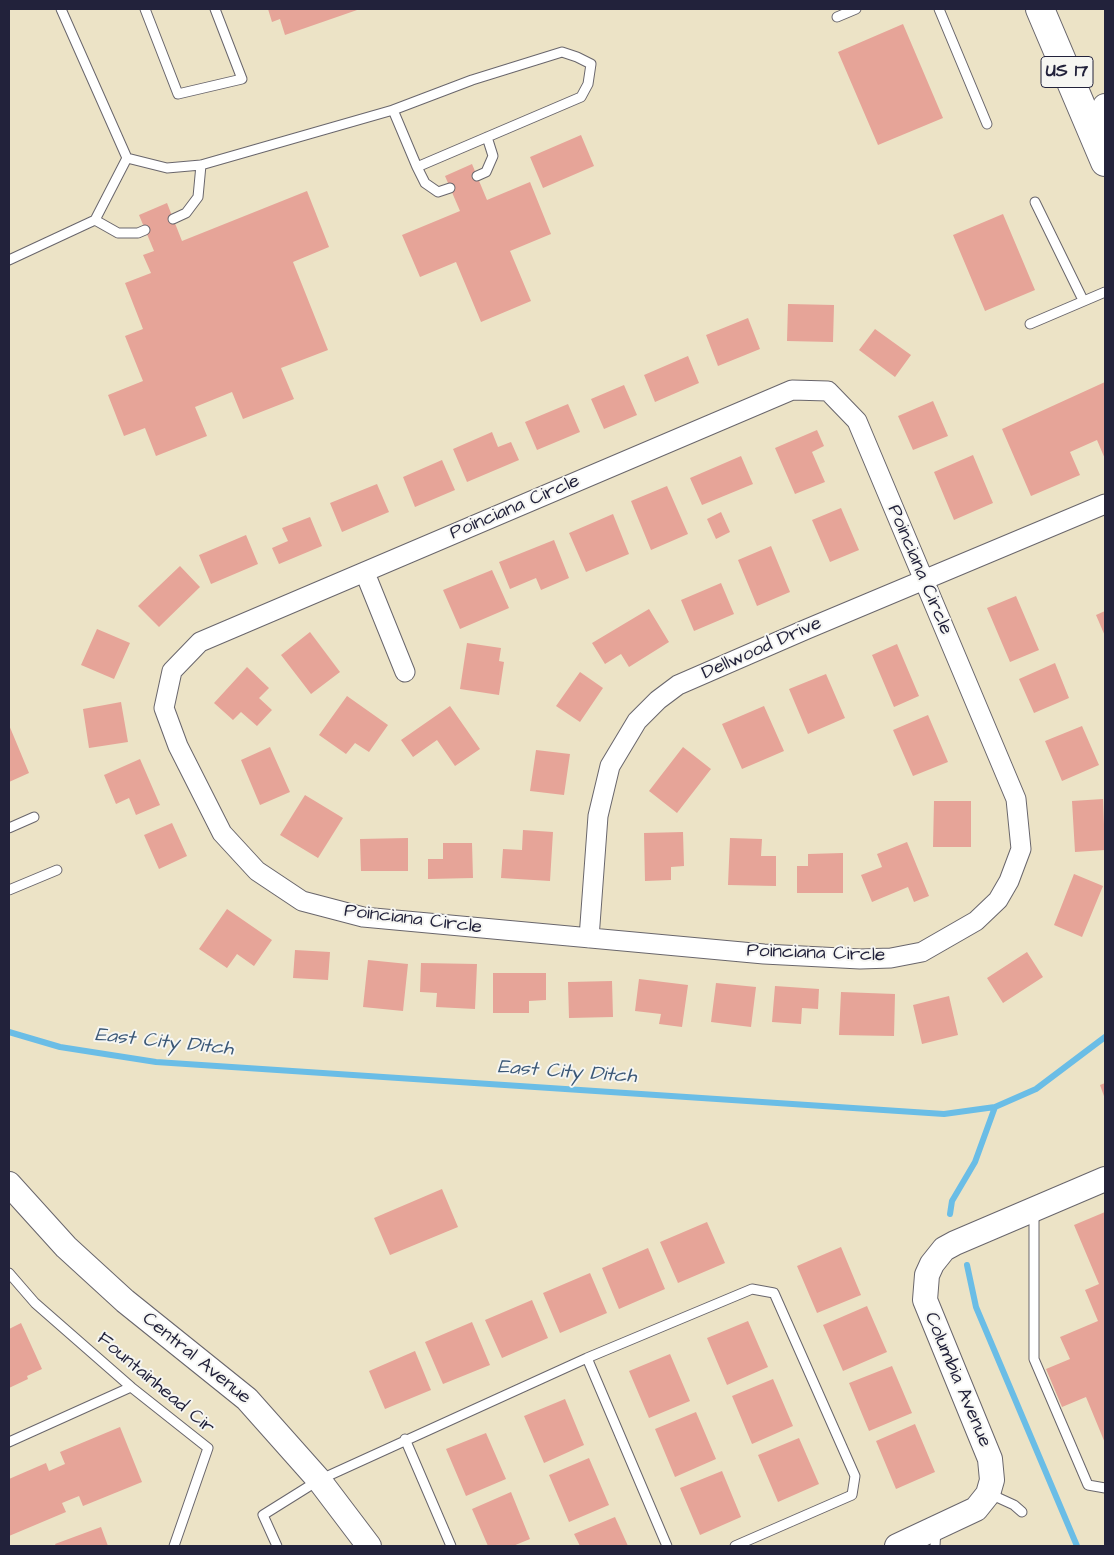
<!DOCTYPE html>
<style>
body{margin:0}
#map{position:relative;width:1114px;height:1555px;overflow:hidden;background:#ece3c6;font-family:"Architects Daughter",sans-serif}
canvas{display:block}
.frame{position:absolute;inset:0;border:10px solid #22223b;pointer-events:none}
</style>
<div id="map">
<canvas width="1114" height="1555"></canvas>
<div class="frame"></div>
</div>
<script>
const ctx = document.querySelector('canvas').getContext('2d');
ctx.lineJoin = 'round';
function poly(rows) {
  const path = new Path2D();
  for (const r of rows) {
    path.moveTo(r[0], r[1]);
    for (let i = 2; i < r.length; i += 2) path.lineTo(r[i], r[i + 1]);
  }
  return path;
}
function strokePath(path, color, width, dash) {
  ctx.strokeStyle = color;
  ctx.lineWidth = width;
  ctx.lineCap = dash ? 'butt' : 'round';
  ctx.setLineDash(dash || []);
  ctx.stroke(path);
}
function paint(path, color) {
  ctx.fillStyle = color;
  ctx.fill(path, 'evenodd');
}
function label(font, color, halo, rows, align = 'center') {
  ctx.font = font + ' "Architects Daughter",sans-serif';
  ctx.lineWidth = 4;
  ctx.setLineDash([]);
  ctx.textBaseline = 'middle';
  ctx.strokeStyle = halo;
  ctx.fillStyle = color;
  for (const [text, x, y, turn = 0] of rows) {
    ctx.save();
    ctx.translate(x, y);
    ctx.rotate((+turn || 0) * Math.PI / 180);
    ctx.textAlign = isNaN(turn) ? turn : align;
    if (halo) ctx.strokeText(text, 0, 0);
    ctx.fillText(text, 0, 0);
    ctx.restore();
  }
}
strokePath(poly([
 [9,1032,60,1047,156,1062,944,1114,995,1107,1036,1089,1105,1037],
 [950,1214,952,1201,975,1162,995,1107],
 [967,1265,976,1307,1077,1546]
]), '#6abde6', 6);
paint(poly([
 [268,9,360,9,285,35,280,19,272,22],
 [903,24,943,118,878,145,838,52],
 [581,135,594,166,543,188,530,157],
 [472,164,487,200,530,182,551,234,510,251,531,301,481,322,456,262,420,277,402,235,460,211,445,176],
 [307,191,329,247,293,262,328,350,281,368,294,399,243,419,232,392,195,407,207,436,156,456,145,428,124,436,108,395,143,381,125,336,143,329,125,283,151,273,143,255,154,251,139,215,167,203,182,241],
 [1003,214,1035,290,985,311,953,235],
 [788,304,834,305,833,342,787,341],
 [748,318,760,349,718,366,706,335],
 [875,329,911,355,895,377,859,350],
 [688,356,699,383,655,402,644,375],
 [1105,382,1105,459,1097,440,1070,452,1080,475,1031,496,1002,429],
 [624,385,637,415,604,429,591,399],
 [933,401,948,436,913,450,898,416],
 [568,404,580,432,537,450,525,422],
 [817,430,824,446,812,452,825,482,795,494,775,448],
 [492,432,498,447,511,442,519,460,467,482,453,449],
 [973,455,993,503,954,520,934,472],
 [741,456,753,484,702,505,690,478],
 [442,460,455,490,415,507,403,477],
 [377,484,389,512,342,532,330,503],
 [667,486,688,534,651,550,631,501],
 [841,508,859,550,830,562,812,520],
 [721,512,730,532,716,539,707,519],
 [613,514,629,554,586,572,569,533],
 [310,517,322,546,279,564,272,548,288,541,282,528],
 [246,535,258,564,211,584,199,555],
 [554,540,569,578,541,590,536,578,510,589,499,562],
 [771,546,790,592,757,606,738,560],
 [180,566,200,587,159,627,138,606],
 [492,570,509,608,460,629,443,590],
 [721,583,734,614,694,631,681,600],
 [1016,596,1039,650,1010,662,987,608],
 [649,609,669,642,629,667,621,654,605,664,592,643],
 [1105,611,1105,636,1096,615],
 [97,629,130,643,114,679,81,665],
 [310,632,340,672,311,694,281,655],
 [467,643,501,648,499,661,504,662,499,695,460,689],
 [897,644,919,696,894,707,872,655],
 [1055,663,1069,698,1034,713,1019,679],
 [247,667,269,688,259,698,272,710,257,726,241,712,233,720,214,703],
 [580,672,603,688,580,722,556,706],
 [826,674,845,718,808,734,789,689],
 [347,696,388,725,369,752,355,743,346,754,319,735],
 [121,702,128,742,89,748,83,709],
 [450,706,480,749,455,766,437,740,413,757,401,740],
 [764,706,784,751,742,769,722,724],
 [928,715,948,762,913,776,893,730],
 [9,725,29,773,9,782],
 [1082,726,1099,765,1062,781,1045,741],
 [270,747,290,792,260,805,241,760],
 [683,747,711,769,677,813,649,791],
 [536,750,570,754,564,795,530,791],
 [140,759,160,805,136,815,129,798,116,804,104,775],
 [305,795,343,818,318,858,280,835],
 [1103,799,1105,850,1075,852,1072,801],
 [934,801,971,801,971,847,933,847],
 [172,823,187,856,159,869,144,835],
 [523,830,553,832,550,881,501,878,503,849,522,850],
 [683,832,684,866,671,867,671,880,645,881,644,833],
 [408,838,408,871,361,871,360,839],
 [730,838,762,839,761,856,776,856,776,886,728,885],
 [907,842,929,896,914,902,908,887,872,902,861,875,882,867,877,854],
 [443,843,472,843,473,878,428,879,428,859,443,859],
 [843,853,843,893,797,893,797,866,808,866,808,854],
 [1074,874,1103,886,1082,937,1054,925],
 [227,909,272,940,254,966,237,954,227,968,199,949],
 [295,950,330,952,328,980,293,978],
 [1027,952,1043,977,1003,1003,987,978],
 [368,960,408,964,403,1011,363,1007],
 [421,963,477,964,475,1009,436,1007,437,993,420,992],
 [493,973,546,973,546,1000,529,1001,529,1013,493,1013],
 [639,979,688,985,682,1027,659,1024,661,1014,635,1011],
 [612,981,613,1017,569,1018,568,982],
 [716,983,756,987,751,1027,711,1022],
 [775,986,819,989,818,1009,802,1008,801,1024,772,1022],
 [841,992,895,994,894,1036,839,1035],
 [949,996,958,1035,922,1044,913,1005],
 [1105,1083,1105,1099,1100,1085],
 [442,1189,458,1227,390,1255,374,1218],
 [1105,1212,1105,1443,1086,1397,1062,1407,1046,1369,1070,1359,1060,1337,1098,1321,1085,1290,1099,1284,1074,1225],
 [707,1222,725,1263,678,1283,660,1242],
 [841,1247,861,1295,817,1313,797,1266],
 [648,1248,665,1289,619,1309,602,1268],
 [590,1273,607,1313,560,1333,543,1293],
 [532,1300,548,1338,502,1358,485,1320],
 [867,1306,887,1352,843,1371,823,1325],
 [748,1321,768,1367,727,1385,707,1338],
 [472,1322,490,1365,443,1384,425,1342],
 [21,1323,42,1369,27,1376,28,1379,9,1388,9,1329],
 [415,1351,431,1390,385,1409,369,1371],
 [670,1354,690,1401,649,1418,629,1371],
 [892,1366,912,1413,869,1431,849,1383],
 [773,1379,793,1426,752,1444,732,1396],
 [565,1399,584,1445,544,1463,524,1416],
 [696,1412,716,1459,675,1477,655,1429],
 [915,1424,935,1472,896,1489,876,1441],
 [120,1427,142,1482,83,1506,79,1496,62,1503,66,1512,9,1536,9,1479,46,1463,49,1471,65,1464,60,1452],
 [486,1433,506,1479,466,1496,446,1449],
 [799,1438,819,1484,778,1502,758,1455],
 [589,1458,609,1505,569,1522,549,1475],
 [722,1471,741,1517,700,1535,680,1488],
 [511,1492,530,1539,513,1546,488,1546,472,1509],
 [615,1517,628,1546,580,1546,574,1534],
 [101,1527,108,1546,56,1546,55,1544]
]), '#e6a498');
const service = poly([
 [61,9,127,158,167,168,201,165,393,110,417,167,581,97,588,84,591,64,577,57,562,52,472,80,393,110],
 [145,9,178,94,242,79,215,9],
 [939,9,987,124],
 [837,17,856,9],
 [417,167,425,183,438,192,450,188],
 [477,176,486,172,493,156,487,137],
 [1035,202,1083,300],
 [173,219,186,213,198,197,201,165],
 [95,220,118,233,138,233,145,230],
 [9,260,95,220,127,158],
 [1030,324,1105,292],
 [9,828,34,817],
 [9,890,57,870],
 [1034,1211,1034,1359,1088,1485,1105,1488],
 [9,1273,35,1303,131,1387,208,1448,174,1546],
 [587,1358,667,1546],
 [405,1439,451,1546],
 [9,1442,131,1387],
 [990,1494,1014,1505,1022,1512],
 [277,1546,263,1515,319,1480,587,1358,752,1289,774,1293,855,1476,852,1495,735,1546],
 [935,1546,936,1529]
]);
const minor = poly([
 [792,390,828,391,857,421,1016,799,1021,849,1009,881,998,900,976,921,922,952,891,958,860,959,764,954,363,917,302,901,257,871,222,833,178,746,164,708,172,671,200,642,792,390],
 [365,573,405,672],
 [589,938,598,816,610,766,637,721,658,700,678,685,807,629,1105,504]
]);
const tertiary = poly([
 [1094,136,1105,106],
 [9,1184,66,1247,125,1301,247,1399,319,1480,369,1546],
 [897,1546,976,1509,988,1494,992,1480,990,1459,925,1300,927,1275,932,1264,944,1249,955,1243,1105,1179]
]);
const primary = poly([
 [1040,9,1105,162]
]);
strokePath(service, '#69666c', 11);
strokePath(minor, '#69666c', 21);
strokePath(tertiary, '#69666c', 26);
strokePath(primary, '#69666c', 30);
strokePath(service, '#fff', 9);
strokePath(minor, '#fff', 19);
strokePath(tertiary, '#fff', 24);
strokePath(primary, '#fff', 28);
for (const [x, y, w] of [
 [1067,72,52]
]) {
  const box = new Path2D();
  box.roundRect(x - w / 2, y - 15.5, w, 31, 4);
  ctx.fillStyle = '#f6f6f2';
  ctx.fill(box);
  strokePath(box, '#22223b', 1);
}
label('bold 18px', '#22223b', null, [
 ["US 17",1067,72]
]);
label('19px', '#22223b', '#f6f6f2', [
 ["Poinciana Circle",515,508,-23],
 ["Poinciana Circle",919,570,67],
 ["Dellwood Drive",762,649,-24],
 ["Poinciana Circle",413,920,7],
 ["Poinciana Circle",816,954,2],
 ["Central Avenue",196,1359,39],
 ["Columbia Avenue",957,1380,67],
 ["Fountainhead Cir",155,1384,40]
]);
label('italic 20px', '#3b5877', '#f6f6f2', [
 ["East City Ditch",164,1043,6],
 ["East City Ditch",567,1073,4]
]);
</script>
